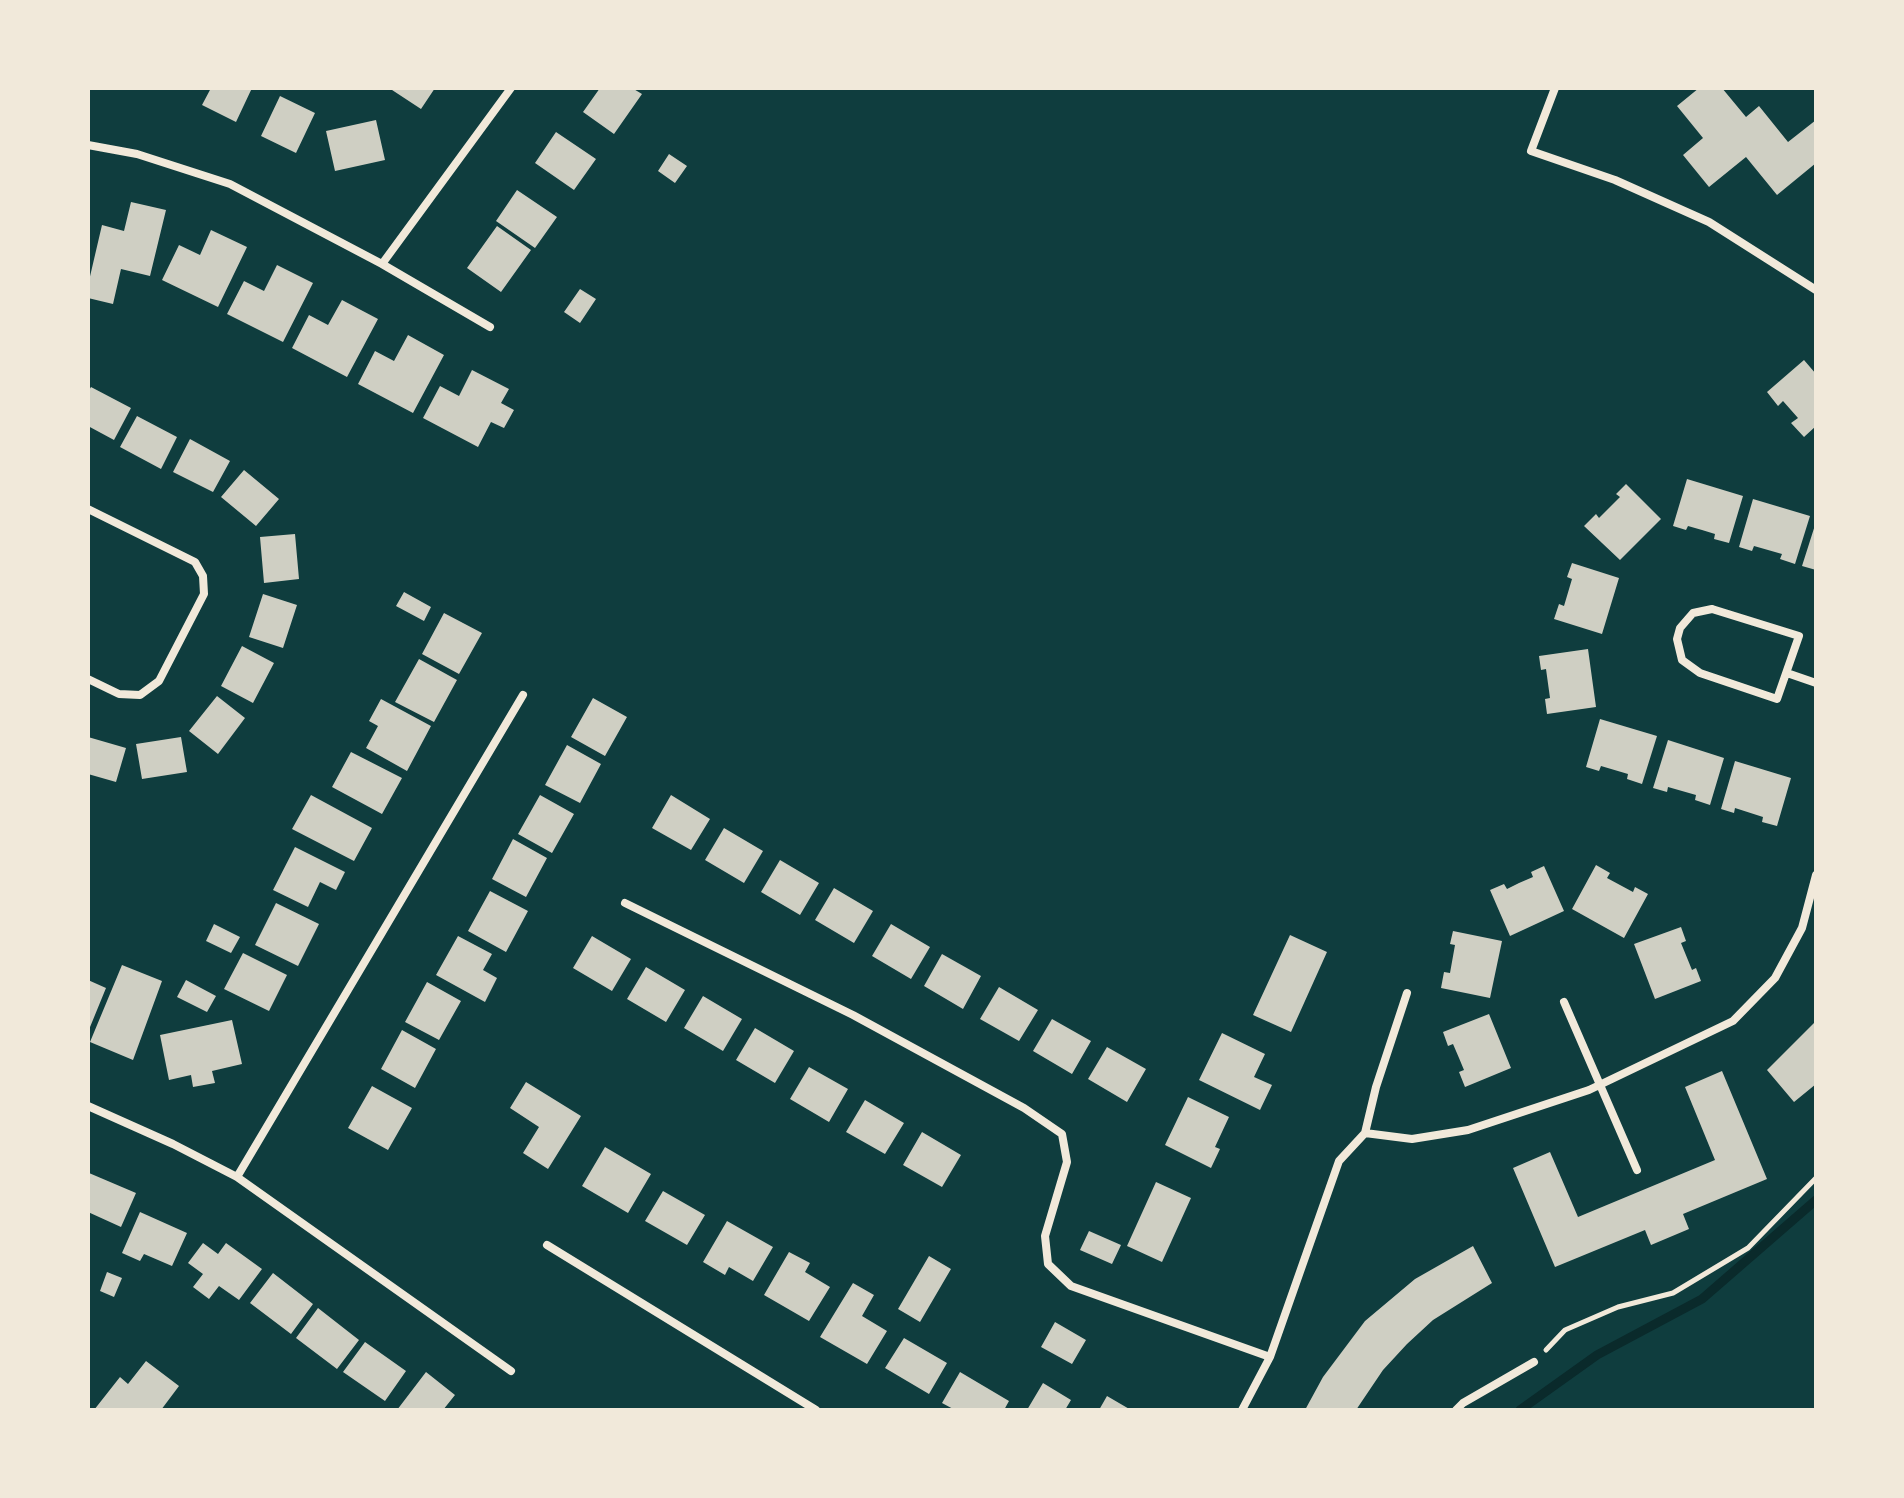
<!DOCTYPE html>
<style>
body{margin:0}
#map{position:relative;width:1904px;height:1498px;overflow:hidden;background:#0f3d3e;font-family:"Open Sans",sans-serif}
canvas{display:block}
.frame{position:absolute;inset:0;border:90px solid #f1e9da;pointer-events:none}
</style>
<div id="map">
<canvas width="1904" height="1498"></canvas>
<div class="frame"></div>
</div>
<script>
const ctx = document.querySelector('canvas').getContext('2d');
ctx.lineJoin = 'round';
function poly(rows) {
  const path = new Path2D();
  for (const r of rows) {
    path.moveTo(r[0], r[1]);
    for (let i = 2; i < r.length; i += 2) path.lineTo(r[i], r[i + 1]);
  }
  return path;
}
function strokePath(path, color, width, dash) {
  ctx.strokeStyle = color;
  ctx.lineWidth = width;
  ctx.lineCap = dash ? 'butt' : 'round';
  ctx.setLineDash(dash || []);
  ctx.stroke(path);
}
function paint(path, color) {
  ctx.fillStyle = color;
  ctx.fill(path, 'evenodd');
}
strokePath(poly([
 [1520,1410,1597,1355,1702,1299,1816,1200]
]), '#0a2a2b', 9);
paint(poly([
 [211,88,252,88,236,122,202,105],
 [389,88,435,88,421,109],
 [600,88,632,88,642,94,614,134,583,112],
 [1699,88,1722,88,1746,117,1759,106,1788,142,1816,120,1816,163,1777,195,1746,157,1709,187,1683,155,1703,138,1677,106],
 [280,96,315,113,296,153,261,136],
 [376,120,385,160,335,171,326,131],
 [556,132,596,159,574,190,535,163],
 [669,154,687,166,675,183,658,171],
 [517,190,557,217,535,248,496,221],
 [131,202,166,210,150,276,121,269,113,304,88,298,88,285,102,225,124,231],
 [497,226,531,250,501,292,467,268],
 [211,230,247,247,218,307,162,280,179,245,200,255],
 [277,265,313,283,283,342,227,314,244,281,264,291],
 [580,289,596,299,580,323,564,312],
 [342,300,378,319,347,377,292,348,309,315,328,325],
 [408,335,444,355,413,413,358,384,375,351,394,361],
 [1804,360,1816,374,1816,426,1804,437,1791,423,1798,418,1783,401,1778,406,1767,392],
 [472,370,509,389,501,403,514,410,504,428,491,422,478,447,423,418,440,386,459,396],
 [91,387,131,408,114,440,88,426,88,392],
 [137,416,177,437,161,469,120,447],
 [190,439,230,461,213,492,173,472],
 [244,470,279,499,256,526,221,497],
 [1687,479,1743,496,1729,543,1714,539,1715,534,1702,530,1688,526,1686,530,1673,526],
 [1626,484,1661,519,1620,560,1584,526,1596,514,1599,518,1620,497,1616,494],
 [1753,499,1810,516,1795,564,1780,559,1782,554,1754,546,1752,551,1739,547],
 [1816,522,1816,570,1802,566],
 [295,534,299,579,264,583,260,537],
 [1572,563,1619,578,1602,634,1554,619,1559,604,1564,606,1572,579,1567,577],
 [404,592,431,607,424,621,396,606],
 [263,594,297,605,283,648,249,637],
 [444,613,482,633,459,674,422,654],
 [242,646,274,663,253,703,221,686],
 [1588,649,1596,707,1547,714,1545,699,1550,698,1546,669,1541,670,1539,656],
 [419,659,457,680,434,722,395,702],
 [217,696,245,718,218,754,189,731],
 [593,698,627,717,605,756,571,737],
 [381,699,431,726,407,771,366,748,378,726,369,721],
 [1600,719,1657,736,1642,784,1627,779,1628,774,1601,766,1599,771,1586,767],
 [88,737,126,748,116,782,88,774],
 [181,737,187,772,142,779,136,744],
 [1668,740,1724,758,1710,805,1695,800,1696,795,1668,787,1667,792,1653,788],
 [567,745,601,764,580,803,545,785],
 [351,752,402,778,382,814,332,787],
 [1735,761,1791,778,1777,826,1762,822,1763,817,1735,808,1734,813,1721,809],
 [311,795,372,828,354,861,292,829],
 [540,795,574,814,552,853,518,834],
 [671,795,710,819,691,850,652,828],
 [724,828,763,851,744,883,705,860],
 [513,839,547,858,526,897,492,879],
 [295,847,345,872,336,890,320,882,308,907,273,890],
 [780,860,819,883,800,915,761,892],
 [1596,865,1610,873,1607,878,1633,892,1635,887,1648,894,1624,938,1572,909],
 [1544,866,1564,911,1510,936,1490,890,1504,884,1507,889,1519,883,1533,877,1531,872],
 [834,888,873,911,854,943,815,920],
 [490,891,528,911,506,952,468,931],
 [276,903,319,924,298,966,255,945],
 [214,924,240,937,231,953,206,941],
 [891,924,930,947,911,979,872,956],
 [1681,927,1686,941,1681,943,1692,970,1696,968,1701,981,1655,999,1634,944],
 [1453,931,1502,941,1490,998,1441,988,1444,972,1450,973,1455,945,1450,944],
 [1290,935,1327,952,1291,1032,1253,1015],
 [458,936,492,954,483,970,497,978,485,1002,436,975],
 [592,936,631,959,612,991,573,968],
 [243,953,287,975,269,1011,224,989],
 [942,954,981,976,963,1009,924,986],
 [122,965,162,981,133,1060,90,1042],
 [646,967,685,990,666,1022,627,999],
 [88,980,106,988,88,1032],
 [186,980,216,996,207,1012,177,997],
 [427,982,461,1001,439,1040,405,1022],
 [999,987,1038,1010,1019,1041,980,1019],
 [703,996,742,1019,723,1051,684,1028],
 [1489,1014,1511,1068,1465,1087,1459,1072,1464,1070,1459,1058,1453,1044,1448,1046,1443,1032],
 [1052,1019,1091,1041,1072,1074,1033,1051],
 [232,1020,242,1064,212,1071,215,1083,193,1087,191,1075,169,1080,160,1035],
 [1816,1021,1816,1084,1794,1102,1767,1070],
 [755,1028,794,1051,775,1083,736,1060],
 [402,1030,436,1049,415,1088,381,1069],
 [1222,1033,1265,1054,1254,1077,1272,1085,1260,1110,1199,1080],
 [1107,1047,1146,1069,1127,1102,1088,1079],
 [809,1067,848,1089,829,1122,790,1099],
 [1722,1071,1767,1179,1683,1214,1689,1229,1651,1245,1645,1230,1555,1267,1513,1168,1550,1152,1578,1217,1715,1160,1685,1087],
 [526,1082,581,1116,548,1169,523,1153,539,1127,510,1108],
 [372,1086,412,1108,388,1150,348,1128],
 [1188,1097,1229,1117,1215,1147,1220,1149,1211,1168,1165,1145],
 [865,1100,904,1123,885,1154,846,1132],
 [922,1132,961,1155,942,1187,903,1165],
 [605,1147,651,1174,628,1213,582,1186],
 [89,1173,136,1193,121,1227,88,1212],
 [1156,1182,1191,1198,1162,1262,1127,1246],
 [663,1191,705,1215,687,1245,645,1221],
 [140,1212,187,1233,172,1266,144,1254,140,1261,122,1253],
 [727,1221,773,1247,753,1281,729,1267,725,1275,703,1262],
 [1089,1231,1121,1245,1112,1264,1080,1250],
 [203,1243,218,1254,226,1243,262,1269,239,1300,219,1286,209,1299,193,1287,203,1274,188,1263],
 [1473,1246,1492,1283,1433,1320,1407,1344,1383,1370,1356,1410,1305,1410,1323,1377,1365,1321,1415,1279],
 [789,1252,810,1263,805,1272,830,1287,809,1321,764,1295],
 [929,1256,951,1269,920,1322,898,1309],
 [107,1272,122,1278,114,1297,100,1291],
 [273,1273,313,1304,291,1334,250,1303],
 [853,1283,874,1295,862,1316,887,1331,867,1364,820,1337],
 [318,1308,359,1340,337,1369,296,1338],
 [1055,1322,1086,1340,1072,1364,1041,1347],
 [904,1338,947,1363,929,1394,885,1368],
 [365,1342,406,1371,385,1401,343,1372],
 [146,1361,179,1386,161,1410,94,1410,120,1377,128,1384],
 [426,1372,455,1395,443,1410,397,1410],
 [960,1372,1009,1401,1004,1410,955,1410,942,1403],
 [1043,1383,1071,1400,1065,1410,1027,1410],
 [1107,1396,1131,1410,1099,1410]
]), '#cfcfc3');
strokePath(poly([
 [1546,1350,1565,1330,1618,1307,1673,1293,1748,1248,1816,1178]
]), '#f1e9da', 5);
strokePath(poly([
 [1555,88,1531,151,1615,180,1709,222,1816,290],
 [88,145,137,154,230,184,382,264,490,327],
 [382,264,511,88],
 [88,509,195,562,203,576,204,594,159,681,140,695,119,694,88,679],
 [1712,609,1799,636,1777,699,1700,673,1682,660,1677,639,1680,628,1693,613,1712,609],
 [1787,673,1816,683],
 [625,903,853,1015,1024,1108,1062,1134,1067,1162,1045,1236,1048,1264,1071,1286,1270,1357],
 [1564,1002,1637,1170],
 [88,1106,173,1144,237,1177,511,1371],
 [1365,1133,1376,1087,1407,993],
 [237,1177,523,695],
 [547,1245,816,1410],
 [1242,1410,1270,1357,1339,1161,1365,1133,1412,1139,1468,1130,1589,1090,1733,1021,1775,978,1802,928,1816,875],
 [1456,1410,1463,1403,1534,1362]
]), '#f1e9da', 8);
</script>
